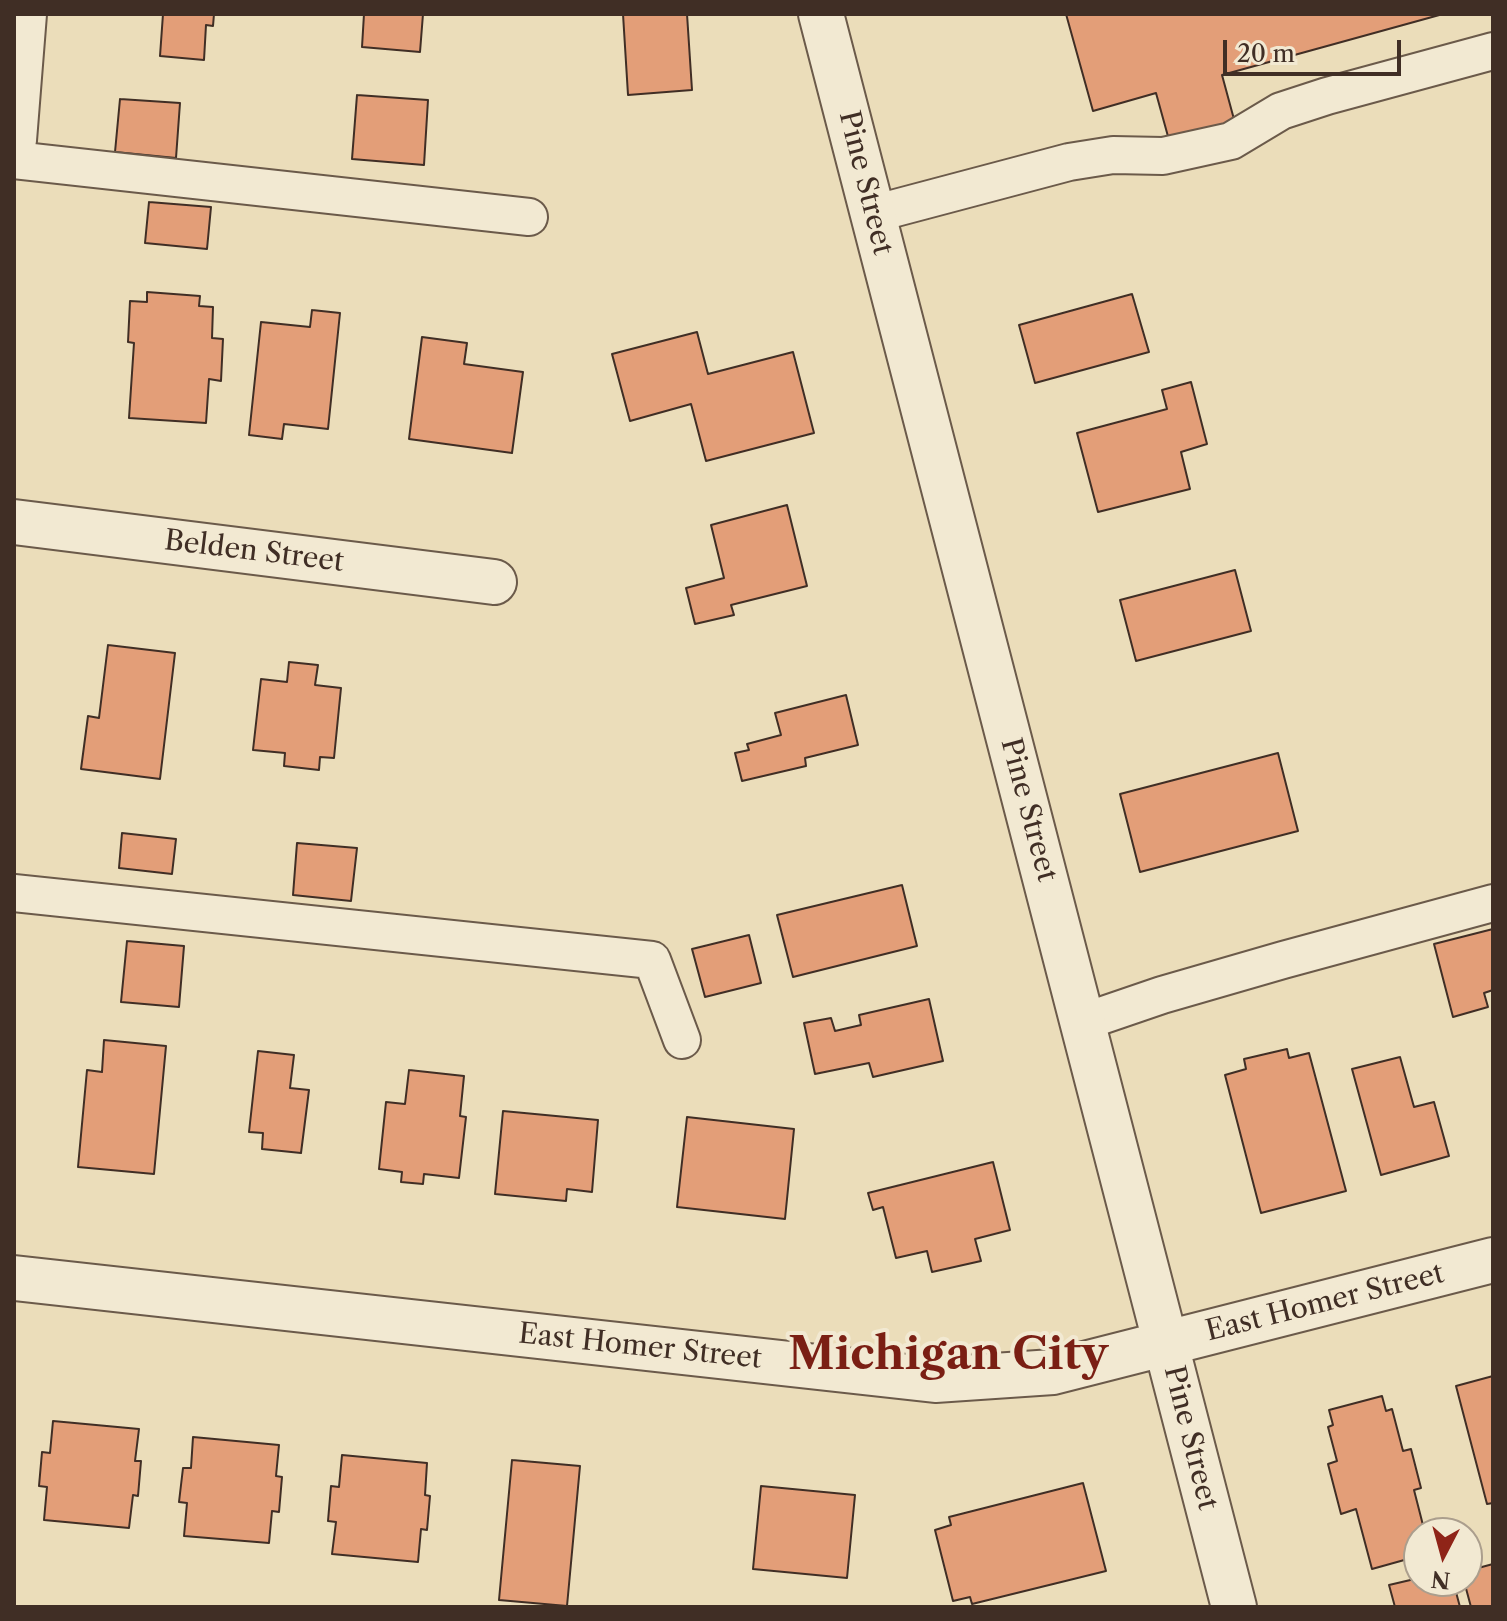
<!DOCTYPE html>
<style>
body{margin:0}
#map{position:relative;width:1507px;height:1621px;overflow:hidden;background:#ebddba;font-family:"Libre Caslon Text",serif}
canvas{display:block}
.frame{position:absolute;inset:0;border:16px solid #402e25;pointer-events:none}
.north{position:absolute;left:1403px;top:1517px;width:80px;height:80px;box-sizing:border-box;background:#f2e9d2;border:2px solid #ab9e8d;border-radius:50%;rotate:186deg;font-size:22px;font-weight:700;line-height:32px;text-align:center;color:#402e25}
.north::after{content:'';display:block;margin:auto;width:28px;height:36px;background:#8f2418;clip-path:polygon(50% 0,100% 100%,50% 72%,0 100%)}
.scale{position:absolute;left:1223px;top:40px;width:178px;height:36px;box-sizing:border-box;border:4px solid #402e25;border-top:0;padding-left:10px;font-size:24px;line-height:28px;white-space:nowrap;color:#402e25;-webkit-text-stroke:6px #f2e9d2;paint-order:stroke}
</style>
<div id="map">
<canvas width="1507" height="1621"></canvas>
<div class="frame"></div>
<div class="north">N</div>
<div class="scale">20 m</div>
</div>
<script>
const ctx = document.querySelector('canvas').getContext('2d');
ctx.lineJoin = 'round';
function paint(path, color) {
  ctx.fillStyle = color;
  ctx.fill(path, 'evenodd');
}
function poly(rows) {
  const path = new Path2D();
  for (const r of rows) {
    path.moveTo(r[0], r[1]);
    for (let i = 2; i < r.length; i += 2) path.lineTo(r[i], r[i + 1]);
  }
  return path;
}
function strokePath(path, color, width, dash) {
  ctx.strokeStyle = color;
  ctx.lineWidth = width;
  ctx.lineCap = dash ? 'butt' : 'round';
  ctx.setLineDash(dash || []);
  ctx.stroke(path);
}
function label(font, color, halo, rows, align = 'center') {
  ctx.font = font + ' "Libre Caslon Text",serif';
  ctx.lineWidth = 8;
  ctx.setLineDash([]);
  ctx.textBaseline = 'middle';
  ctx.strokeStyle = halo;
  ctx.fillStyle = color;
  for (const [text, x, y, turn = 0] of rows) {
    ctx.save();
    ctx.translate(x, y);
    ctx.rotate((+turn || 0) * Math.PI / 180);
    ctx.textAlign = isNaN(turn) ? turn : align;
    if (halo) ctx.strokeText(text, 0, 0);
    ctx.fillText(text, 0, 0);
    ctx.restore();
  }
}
const building = poly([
 [163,14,214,14,213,26,206,25,204,60,160,56,163,14],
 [364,14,441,14,423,14,420,52,362,47,364,14],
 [623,14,687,14,692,90,628,95,623,14],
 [1066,14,1443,14,1222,75,1235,123,1169,140,1156,93,1093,111,1066,14],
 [357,95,428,100,424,165,352,159,357,95],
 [120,99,180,103,176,158,115,152,120,99],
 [149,202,211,207,207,249,145,243,149,202],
 [147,292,200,296,199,306,213,307,212,338,223,339,221,381,209,379,206,423,129,418,134,343,128,342,130,301,147,302,147,292],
 [1132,294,1149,352,1035,383,1019,325,1132,294],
 [312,310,340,313,328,429,284,424,282,439,249,435,261,322,310,327,312,310],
 [697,332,708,374,793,352,814,433,706,461,691,404,630,421,612,354,697,332],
 [422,337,467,343,464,364,523,372,512,453,409,439,422,337],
 [1191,382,1207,444,1181,452,1190,489,1098,512,1077,433,1167,409,1162,390,1191,382],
 [787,505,807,586,731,605,734,615,695,624,686,588,724,578,711,525,787,505],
 [1235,570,1251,631,1136,661,1120,600,1235,570],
 [108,645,175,653,160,779,81,769,88,716,99,718,108,645],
 [289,662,318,665,315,685,341,688,334,758,320,757,319,770,284,766,285,753,253,750,261,679,287,682,289,662],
 [846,695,858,745,805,758,806,766,742,781,735,753,749,750,747,744,781,735,775,713,846,695],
 [1278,753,1298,831,1140,872,1120,794,1278,753],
 [122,833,176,839,172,874,119,868,122,833],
 [297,843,357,848,351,901,293,895,297,843],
 [902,885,917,946,793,977,777,915,902,885],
 [1493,929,1493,990,1484,993,1488,1007,1453,1017,1434,944,1493,929],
 [749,935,761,983,705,997,692,949,749,935],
 [127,941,184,946,179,1007,121,1002,127,941],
 [929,999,943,1061,873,1077,869,1063,815,1074,804,1023,831,1018,835,1031,861,1025,859,1015,929,999],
 [104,1040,166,1046,154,1174,78,1167,87,1070,102,1072,104,1040],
 [1287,1049,1289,1058,1309,1053,1346,1191,1261,1213,1225,1075,1246,1069,1244,1059,1287,1049],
 [258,1051,294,1055,290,1088,309,1090,301,1153,262,1149,263,1133,249,1132,258,1051],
 [1400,1057,1414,1107,1434,1102,1449,1156,1381,1175,1352,1069,1400,1057],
 [409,1070,464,1076,460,1116,466,1117,459,1178,424,1174,423,1184,401,1182,402,1172,379,1169,386,1102,405,1104,409,1070],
 [503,1111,598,1120,592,1192,567,1189,566,1201,495,1194,503,1111],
 [687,1117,794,1129,785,1219,677,1207,687,1117],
 [993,1162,1010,1230,975,1239,981,1261,932,1272,927,1251,896,1258,883,1207,873,1210,868,1193,993,1162],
 [1493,1376,1493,1503,1487,1504,1456,1386,1493,1376],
 [1382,1396,1386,1411,1392,1409,1403,1451,1411,1449,1421,1488,1414,1490,1425,1533,1419,1533,1419,1543,1412,1545,1415,1557,1372,1569,1356,1509,1341,1514,1328,1464,1337,1461,1328,1427,1333,1425,1329,1410,1382,1396],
 [53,1421,139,1429,135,1461,141,1461,138,1496,133,1495,129,1528,44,1520,47,1487,39,1486,42,1452,50,1453,53,1421],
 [193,1437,279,1445,276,1476,282,1477,279,1512,272,1511,269,1543,184,1536,187,1503,179,1502,183,1468,191,1468,193,1437],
 [342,1455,427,1463,425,1495,430,1496,427,1530,421,1529,418,1562,332,1554,336,1522,328,1521,331,1486,339,1487,342,1455],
 [512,1460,580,1466,567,1606,499,1600,512,1460],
 [1083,1483,1106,1571,972,1604,970,1597,953,1601,935,1530,951,1525,949,1517,1083,1483],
 [761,1486,855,1495,847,1578,753,1569,761,1486],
 [1493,1564,1493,1607,1471,1607,1464,1581,1467,1581,1467,1571,1493,1564],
 [1419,1578,1419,1581,1453,1581,1460,1607,1395,1607,1389,1585,1419,1578]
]);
paint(building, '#e39e78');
strokePath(building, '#402e25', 2);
const service = poly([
 [14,160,529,217],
 [873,214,1069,162,1113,155,1163,156,1231,141,1281,111,1327,96,1493,51],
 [14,893,652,960,682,1040],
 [1083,1022,1162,995,1283,960,1493,903]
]);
const minor = poly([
 [821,14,1234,1607],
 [14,140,24,14],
 [14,522,494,582],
 [14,1278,935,1380,1053,1372,1493,1260]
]);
strokePath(service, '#6b5a4a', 40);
strokePath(minor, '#6b5a4a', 48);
strokePath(service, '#f2e9d2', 36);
strokePath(minor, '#f2e9d2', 44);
label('28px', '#402e25', '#f2e9d2', [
 ["Pine Street",865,183,76],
 ["Belden Street",254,552,7],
 ["Pine Street",1028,810,75],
 ["East Homer Street",1325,1303,-14],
 ["East Homer Street",640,1347,6],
 ["Pine Street",1190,1438,76]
]);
label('bold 44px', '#7a1f14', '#f2e9d2', [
 ["Michigan City",948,1356]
]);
</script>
